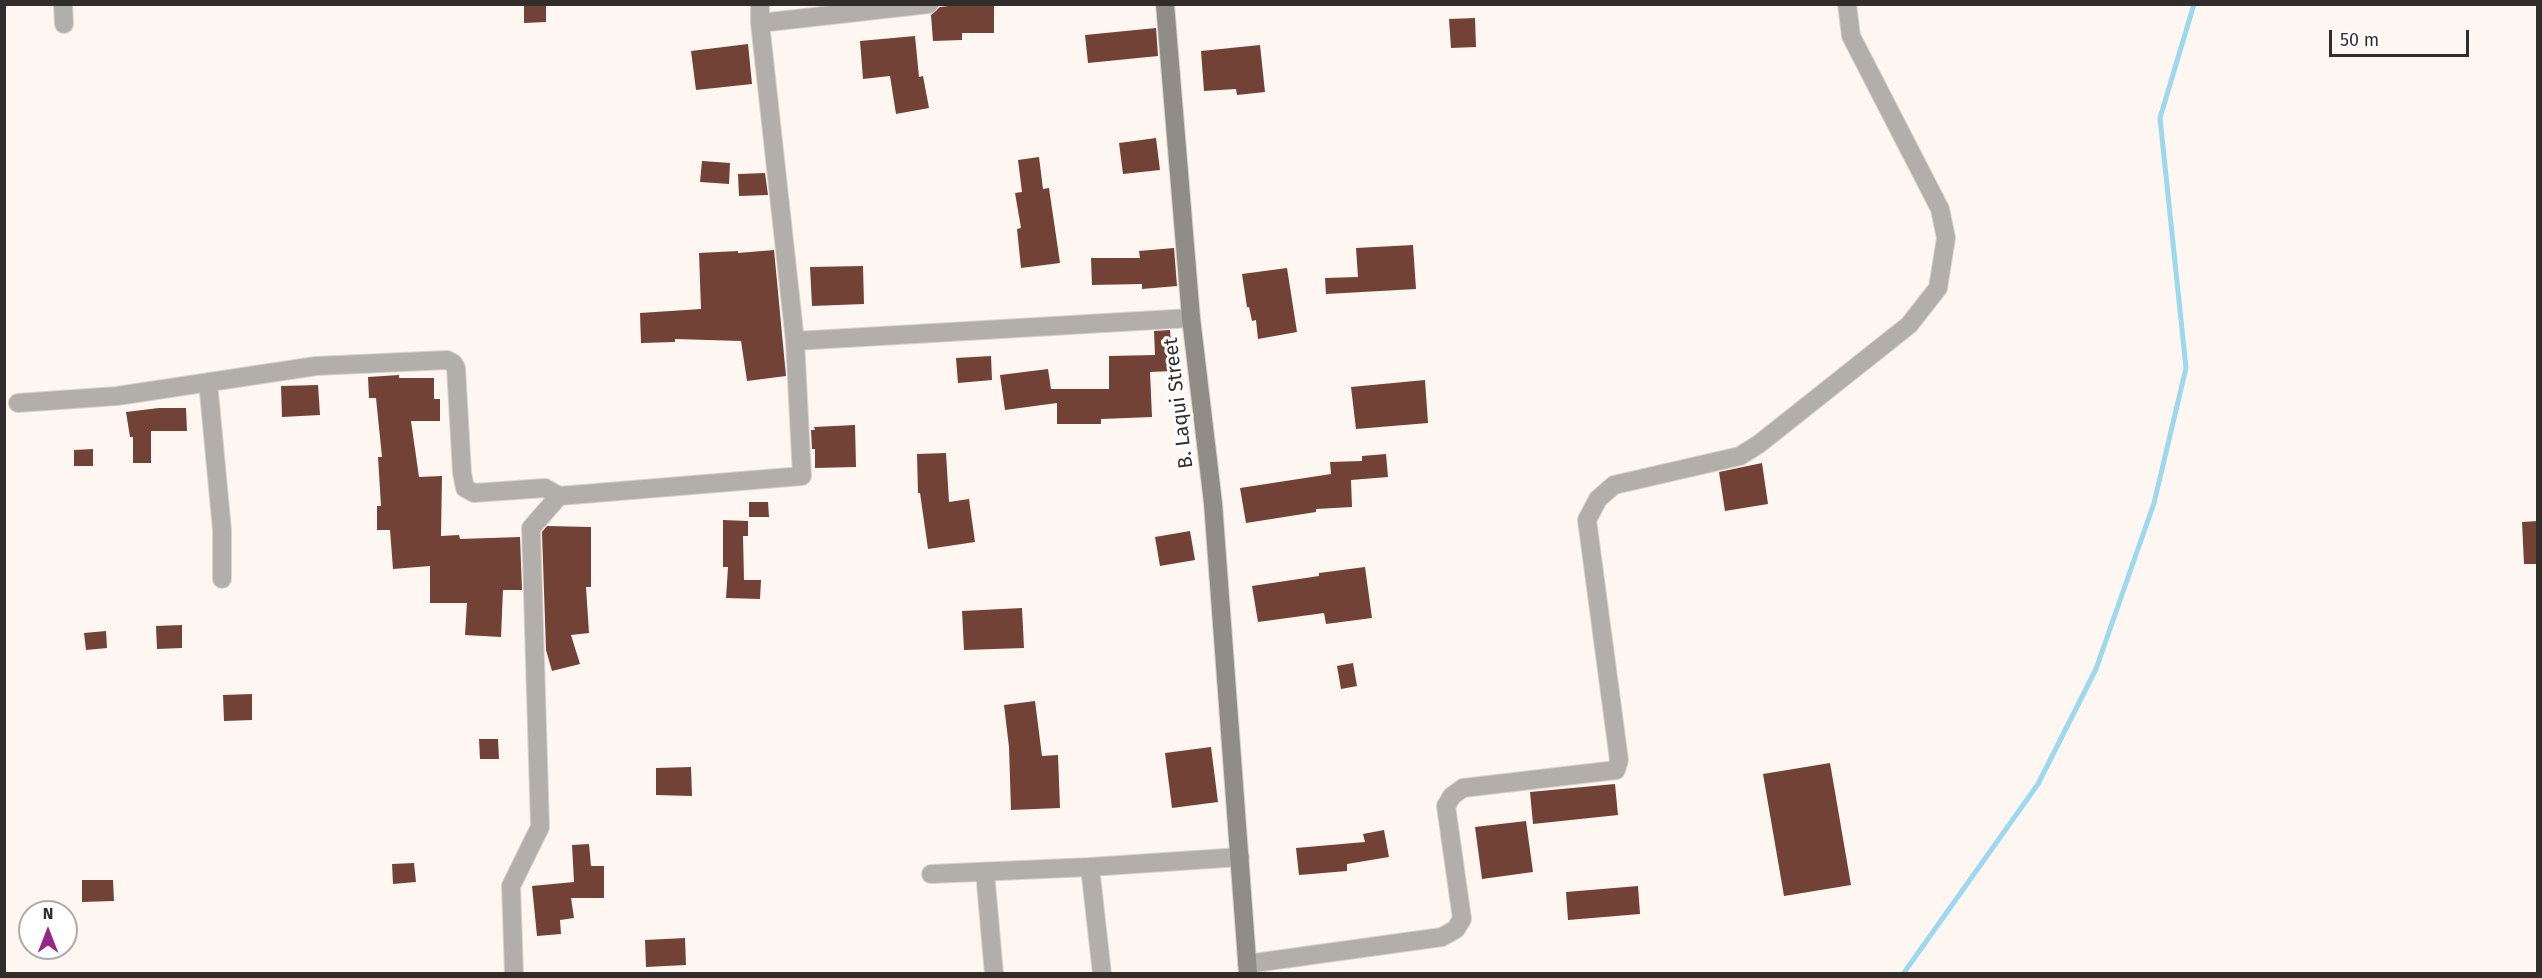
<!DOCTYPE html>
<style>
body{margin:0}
#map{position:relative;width:2542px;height:978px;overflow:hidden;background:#fef6f0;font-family:"Fira Sans",sans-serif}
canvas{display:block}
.frame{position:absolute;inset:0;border:6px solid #312d2a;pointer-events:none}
.north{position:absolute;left:18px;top:900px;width:60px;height:60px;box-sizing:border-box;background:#fff;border:2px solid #adabaa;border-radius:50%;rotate:0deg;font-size:16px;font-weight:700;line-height:24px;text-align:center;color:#312d2a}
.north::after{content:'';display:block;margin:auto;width:21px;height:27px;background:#982684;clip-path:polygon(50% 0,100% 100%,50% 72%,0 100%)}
.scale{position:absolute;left:2329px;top:30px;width:140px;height:27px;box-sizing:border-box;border:3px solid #312d2a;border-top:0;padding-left:8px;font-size:18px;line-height:21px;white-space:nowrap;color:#312d2a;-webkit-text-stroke:4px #fff;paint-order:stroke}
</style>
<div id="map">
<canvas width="2542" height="978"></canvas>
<div class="frame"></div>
<div class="north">N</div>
<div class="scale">50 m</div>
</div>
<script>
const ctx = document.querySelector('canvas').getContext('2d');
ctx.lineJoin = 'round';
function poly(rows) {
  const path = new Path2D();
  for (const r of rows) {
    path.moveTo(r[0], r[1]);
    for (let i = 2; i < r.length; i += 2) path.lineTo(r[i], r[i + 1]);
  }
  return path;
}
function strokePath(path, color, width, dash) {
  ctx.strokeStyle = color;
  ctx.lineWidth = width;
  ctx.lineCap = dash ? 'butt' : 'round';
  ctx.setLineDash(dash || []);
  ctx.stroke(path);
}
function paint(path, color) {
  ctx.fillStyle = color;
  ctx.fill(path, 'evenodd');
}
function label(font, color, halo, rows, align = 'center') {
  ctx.font = font + ' "Fira Sans",sans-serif';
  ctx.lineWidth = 6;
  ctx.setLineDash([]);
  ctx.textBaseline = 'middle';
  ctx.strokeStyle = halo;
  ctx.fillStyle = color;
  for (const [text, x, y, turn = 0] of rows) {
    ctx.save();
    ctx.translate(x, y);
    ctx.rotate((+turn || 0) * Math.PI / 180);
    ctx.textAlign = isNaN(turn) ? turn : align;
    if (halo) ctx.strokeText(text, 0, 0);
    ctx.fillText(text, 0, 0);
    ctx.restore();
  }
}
strokePath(poly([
 [1903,974,2038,784,2096,669,2154,503,2186,368,2160,118,2194,4]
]), '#9cd9f0', 5);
paint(poly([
 [524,4,546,4,546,22,524,23],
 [966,4,994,4,994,33,962,33,962,40,933,41,931,15,940,7],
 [1475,18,1476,47,1451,48,1449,19],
 [1156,28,1158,56,1088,63,1085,35],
 [915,36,919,77,923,76,929,108,896,114,890,76,863,79,860,41],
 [748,44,752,84,696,90,691,51],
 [1260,45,1265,92,1237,95,1236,89,1204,91,1201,51],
 [1156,138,1160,170,1123,174,1119,143],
 [1039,157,1043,189,1049,188,1060,263,1021,268,1017,229,1021,228,1015,193,1022,192,1018,160],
 [702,161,730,163,729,184,700,182],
 [765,173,768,195,739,196,738,174],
 [1413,245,1416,289,1326,294,1325,278,1358,277,1356,248],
 [1174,248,1177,286,1142,289,1142,284,1092,285,1091,258,1140,258,1139,251],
 [774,250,786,376,747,381,741,341,675,339,675,342,641,343,640,313,701,309,699,253,738,251,738,253],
 [863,266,864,304,812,306,810,267],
 [1287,268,1297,332,1258,339,1256,320,1252,321,1249,307,1247,307,1242,274],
 [1170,330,1173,371,1150,372,1152,417,1101,419,1101,424,1057,424,1057,403,1005,410,1000,375,1048,369,1051,389,1109,389,1109,356,1155,355,1154,331],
 [991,356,992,380,958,383,956,358],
 [399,375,399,378,434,378,434,399,440,399,440,421,411,421,419,477,442,476,441,536,459,535,460,539,520,537,522,590,503,590,501,637,465,635,467,603,430,603,430,566,393,569,390,530,377,530,377,506,381,506,378,457,382,457,376,398,369,398,368,377],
 [1425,380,1428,423,1356,429,1351,387],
 [318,385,320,415,282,417,281,386],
 [159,408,186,408,187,431,151,431,151,463,133,463,133,437,130,437,126,412],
 [855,425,856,467,815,468,815,449,812,449,811,430,815,430,814,427],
 [93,449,93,466,74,466,74,450],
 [946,453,949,502,969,499,975,542,928,549,920,493,918,493,917,454],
 [1386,454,1388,477,1351,480,1352,507,1316,509,1316,512,1246,523,1240,488,1331,474,1330,462,1362,461,1362,456],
 [1762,463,1768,504,1725,511,1719,472],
 [749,502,768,502,769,517,749,517],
 [723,520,748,521,748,536,743,536,744,580,761,580,760,599,726,598,728,567,723,567],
 [2538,521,2538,564,2524,564,2522,522],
 [547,526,591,527,591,587,586,587,589,633,571,635,580,664,552,671,546,650,542,532],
 [1190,531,1195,560,1160,566,1155,537],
 [1365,567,1372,618,1326,624,1324,613,1258,622,1252,586,1319,576,1319,573],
 [1022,608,1024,648,964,650,962,611],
 [182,625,182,648,157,649,156,626],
 [106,631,107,648,86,650,84,633],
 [1353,663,1357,686,1341,689,1337,666],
 [252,694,252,720,224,721,223,695],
 [1035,701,1042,756,1058,755,1060,808,1011,810,1009,747,1004,705],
 [479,739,498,739,499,759,480,759],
 [1211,747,1218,802,1172,808,1165,753],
 [1830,763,1851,885,1784,896,1763,774],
 [691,767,692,796,656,795,656,768],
 [1615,784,1618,815,1533,824,1530,792],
 [1526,821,1533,872,1482,879,1475,827],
 [1384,830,1389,857,1347,864,1347,871,1299,875,1296,848,1365,842,1363,834],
 [589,844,591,866,604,866,604,898,571,898,574,918,560,920,561,934,537,936,532,886,574,882,572,845],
 [414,863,416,882,393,884,392,864],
 [82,880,113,880,114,901,82,902],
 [1638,886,1640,914,1568,920,1566,892],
 [685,938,686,965,646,967,645,940]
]), '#724237');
const street = poly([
 [63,4,64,24],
 [760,23,929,4],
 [795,341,1191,318],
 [208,382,222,530,222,579],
 [18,403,117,396,316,366,447,360,453,363,456,368,462,473,465,488,474,493,545,488,559,496],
 [1090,867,1102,974],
 [985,872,994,974],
 [931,874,1090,867,1240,857],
 [1247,964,1442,937,1456,929,1462,919,1446,806,1452,796,1463,788,1616,770,1619,760,1587,520,1598,499,1614,485,1740,456,1759,444,1909,325,1938,288,1946,238,1940,209,1851,36,1847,4],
 [514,974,511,886,540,827,531,528,559,496,802,476,795,341,760,23,760,4]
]);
const secondary = poly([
 [1165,4,1191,318,1213,503,1248,974]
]);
strokePath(street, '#d9d2cc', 20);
strokePath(secondary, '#d9d2cc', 20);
strokePath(street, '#b2afab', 18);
strokePath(secondary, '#908c86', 18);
label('20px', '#312d2a', '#fff', [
 ["B. Laqui Street",1179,403,-97]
]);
</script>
